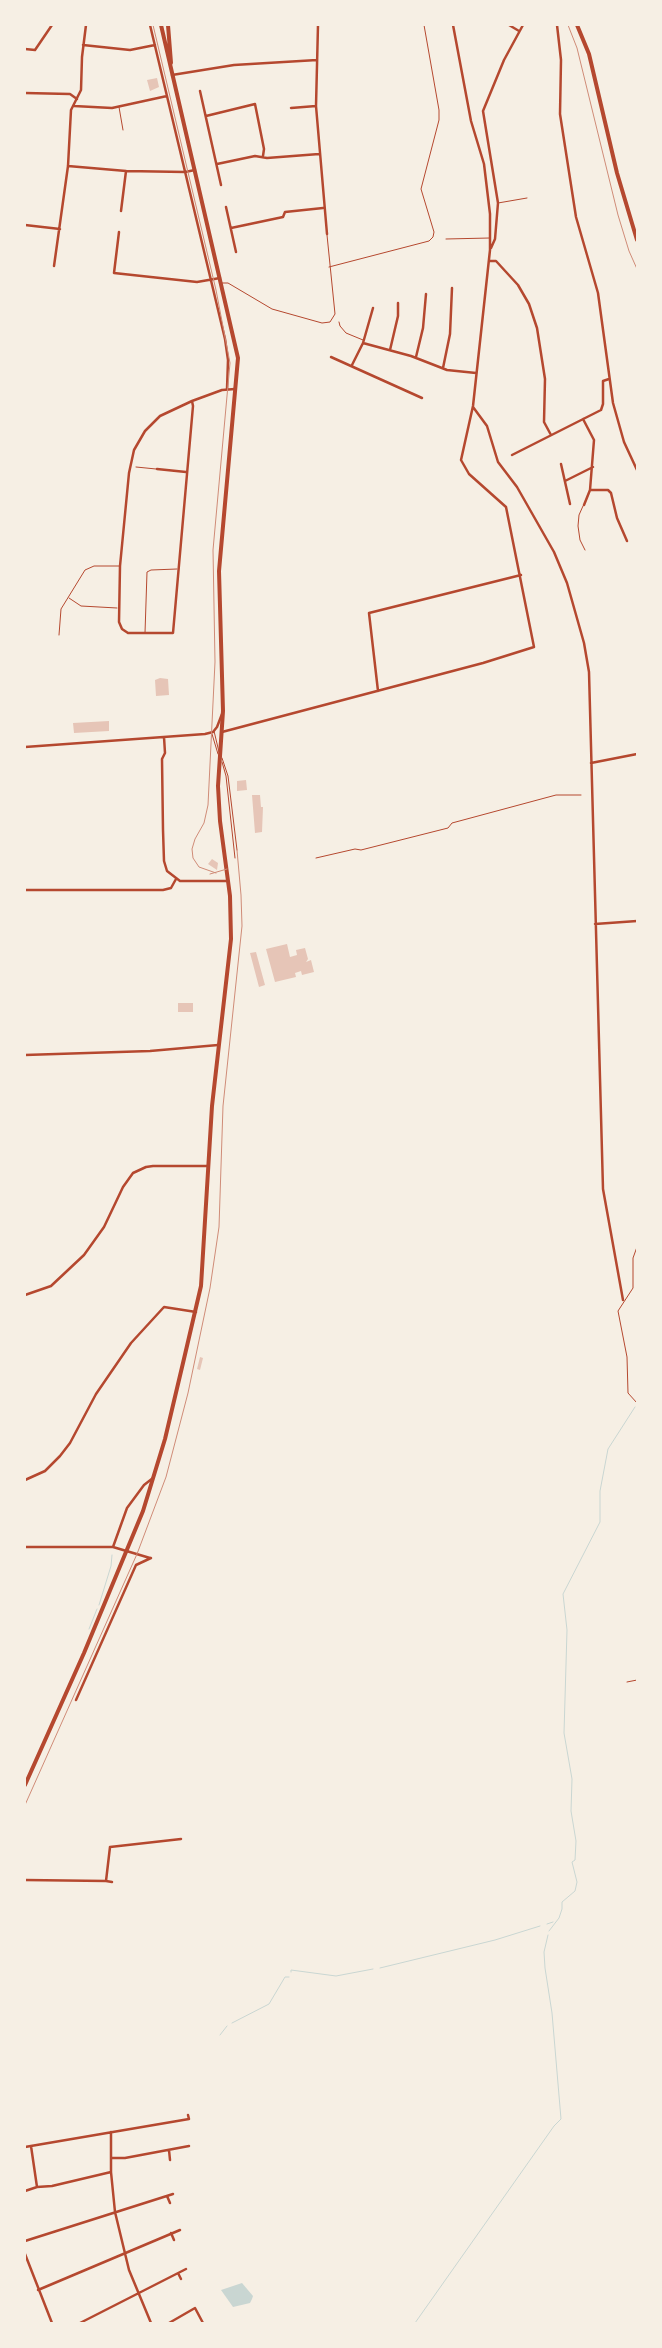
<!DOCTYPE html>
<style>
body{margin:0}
#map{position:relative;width:662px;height:2348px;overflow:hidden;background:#f6efe4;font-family:Helvetica,sans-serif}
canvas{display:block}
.frame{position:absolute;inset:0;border:26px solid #f6efe4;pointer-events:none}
</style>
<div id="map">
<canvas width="662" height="2348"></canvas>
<div class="frame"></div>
</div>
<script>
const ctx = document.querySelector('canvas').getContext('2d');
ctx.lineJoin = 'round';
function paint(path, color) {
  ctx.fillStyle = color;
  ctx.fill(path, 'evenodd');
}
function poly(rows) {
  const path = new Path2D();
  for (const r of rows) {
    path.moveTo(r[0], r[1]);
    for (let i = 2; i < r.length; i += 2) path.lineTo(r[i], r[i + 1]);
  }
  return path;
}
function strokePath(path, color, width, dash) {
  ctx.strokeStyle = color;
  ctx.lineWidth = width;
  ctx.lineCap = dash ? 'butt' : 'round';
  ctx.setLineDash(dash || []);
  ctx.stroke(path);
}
paint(poly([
 [242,2283,253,2296,252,2299,250,2303,233,2307,221,2290]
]), '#c9d6d2');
strokePath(poly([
 [99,1605,111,1566,112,1555],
 [89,1629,97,1609],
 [547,1924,553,1922],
 [549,1931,559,1918,562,1909,562,1902,575,1891,577,1882,572,1862,575,1860,576,1841,571,1811,572,1779,564,1733,567,1630,563,1594,600,1522,600,1491,608,1449,635,1407],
 [380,1968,495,1940,540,1926],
 [291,1972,291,1970,336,1976,373,1969],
 [232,2023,269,2004,285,1977,289,1977],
 [220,2035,227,2026],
 [415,2323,554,2126,561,2119,552,2013,545,1968,544,1952,548,1935]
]), '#c9d6d2', 1);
paint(poly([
 [157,78,159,87,150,91,147,80],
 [160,678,168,679,169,695,156,696,155,680],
 [109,721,109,731,74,733,73,723],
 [246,780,247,790,237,791,237,781],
 [252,795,260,795,261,807,263,807,262,832,255,833],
 [212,859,218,863,217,870,208,864],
 [287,944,290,957,297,955,296,950,305,948,308,959,306,962,311,960,314,972,302,975,301,971,295,973,296,977,275,982,266,949],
 [256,952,265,985,259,987,250,953],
 [178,1003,193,1003,193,1012,178,1012],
 [200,1357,203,1358,200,1370,197,1369]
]), '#e6c5b7');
strokePath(poly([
 [316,858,355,849,361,850,448,828,452,823,556,795,581,795]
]), '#b5482f', 1);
strokePath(poly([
 [119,107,123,130],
 [498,203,527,198],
 [446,239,490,238],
 [329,267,429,241,433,237,434,232,421,189,439,120,439,110,424,25],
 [222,283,228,283,272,309,322,323,330,322,335,314,327,235],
 [339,322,340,326,346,333,363,340],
 [136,467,156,469],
 [583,506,579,515,578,526,580,540,585,550],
 [69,598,81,606,117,608],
 [145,633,147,572,151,570,177,569],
 [59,635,61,609,85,570,94,566,119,566],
 [214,731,219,752],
 [212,734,218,754],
 [222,758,228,776,237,850],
 [222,762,226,776,235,858],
 [637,1247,633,1258,633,1288,618,1311,627,1357,628,1393,637,1403],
 [627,1682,637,1680]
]), '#b5482f', 1);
strokePath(poly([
 [150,25,225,339,228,360,227,389],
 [318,25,316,106,327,234],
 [509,25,519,31],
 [557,25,561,60,560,114,576,217,598,293,613,403,624,442,637,470],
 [83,45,130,50,155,45],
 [25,49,35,50,52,25],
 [172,75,234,65,317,60],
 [200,91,221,185],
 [25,93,70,94,77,99],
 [74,106,112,108,167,96],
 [291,108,316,106],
 [206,116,255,104,264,149,263,156],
 [217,164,255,156,267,158,319,154],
 [68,166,126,171,185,172,195,170],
 [226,207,236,252],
 [121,211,126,171],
 [25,225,60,229],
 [231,228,283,217,285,212,323,208],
 [119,232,114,273,197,282,220,278],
 [491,248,495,239,498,203,483,111,504,60,523,25],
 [489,261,496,261,518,285,529,304,537,328,545,379,544,422,551,435],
 [54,266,68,166,71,110,81,90,82,57,86,25],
 [363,343,411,356,447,370,476,373],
 [390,350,398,316,398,303],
 [331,357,422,398],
 [416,357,423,328,426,294],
 [352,365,363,343,373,308],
 [443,368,450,334,452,288],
 [192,401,193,406,173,633,128,633,122,629,119,622,120,566,129,473,134,450,145,431,160,416,192,401,222,390,235,389],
 [473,407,487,426,498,462,517,487,554,552,567,583,584,643,589,672,603,1189,623,1300],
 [583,419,594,440,590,490,584,505],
 [512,455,601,410,603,404,603,381,609,379],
 [561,464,570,504],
 [157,469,186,472],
 [565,481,593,467],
 [590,490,608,490,611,493,617,518,627,541],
 [378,691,369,613,521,575],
 [222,732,483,663,534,647,506,507,469,474,461,460,473,406,490,250,490,214,484,164,471,121,453,25],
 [164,737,165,753,162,759,163,830,164,861,167,871,180,881,227,881],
 [25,747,205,734,213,732,217,727,222,714],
 [591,763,637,754],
 [25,890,163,890,171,888,176,879],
 [595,924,637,921],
 [25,1055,150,1051,218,1045],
 [25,1295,51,1286,84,1255,104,1227,123,1187,133,1173,146,1167,153,1166,208,1166],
 [25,1480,45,1471,60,1456,70,1443,96,1394,131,1343,164,1307,196,1312],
 [25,1547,113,1547,150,1558],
 [113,1547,127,1508,144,1485,153,1478],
 [76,1700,136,1565,151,1558],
 [25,1880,106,1881,110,1847,181,1839],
 [106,1881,112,1882],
 [111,2132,111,2172,115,2212,129,2270,151,2323],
 [25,2147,189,2119,188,2115],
 [169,2150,170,2160],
 [111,2158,125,2158,189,2146],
 [37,2187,52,2186,111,2172],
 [25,2191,37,2187,31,2146],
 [167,2196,170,2203],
 [171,2233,174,2240],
 [25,2241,173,2194],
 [25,2254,52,2323],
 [178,2273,181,2279],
 [38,2290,180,2230],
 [80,2323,186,2269],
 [169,2323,195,2308,203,2323]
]), '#b5482f', 2.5);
strokePath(poly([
 [168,25,171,63],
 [577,25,589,54,617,173,637,240],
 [25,1785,84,1653,143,1511,165,1439,183,1363,201,1286,212,1106,231,939,230,896,220,821,218,786,223,711,219,571,238,358,161,25]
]), '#b5482f', 4);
strokePath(poly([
 [153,25,216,290,230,363,213,550,215,662,208,805,204,823,195,839,192,849,193,858,199,867,216,873],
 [568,25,577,48,618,215,629,251,637,269],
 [210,874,227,869],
 [25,1805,137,1554,166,1477,188,1393,210,1288,219,1227,223,1106,242,926,241,895,237,850]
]), '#cf8b77', 1);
</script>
